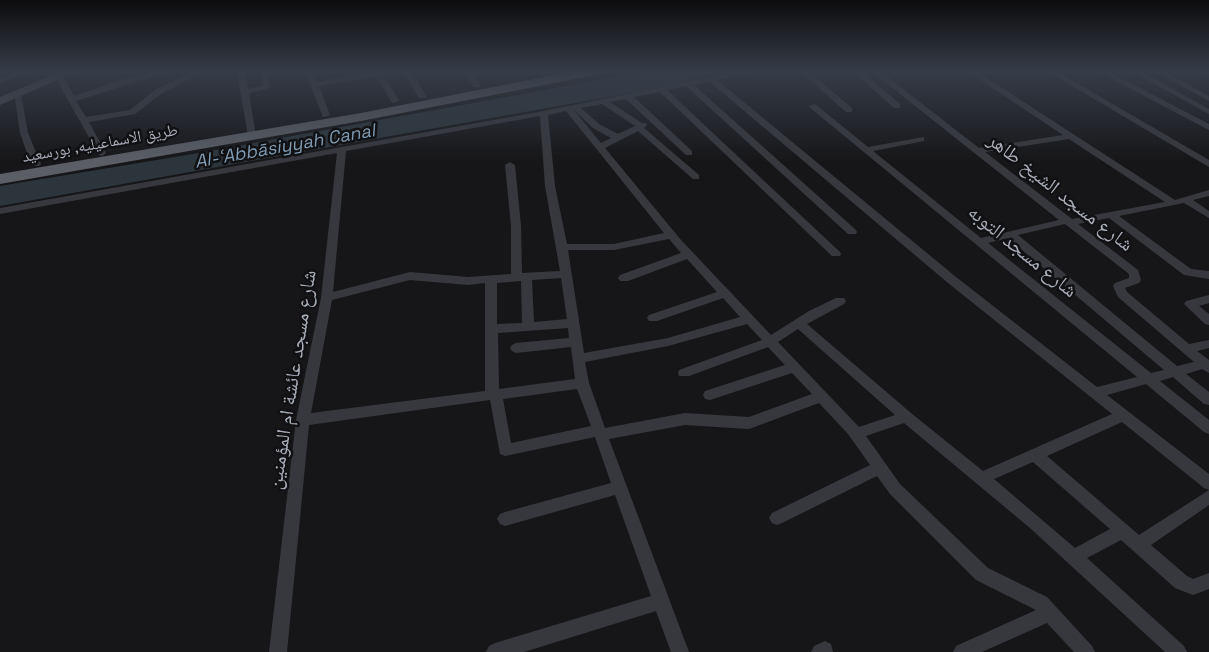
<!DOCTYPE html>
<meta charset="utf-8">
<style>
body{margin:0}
canvas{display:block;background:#161618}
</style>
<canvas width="1209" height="652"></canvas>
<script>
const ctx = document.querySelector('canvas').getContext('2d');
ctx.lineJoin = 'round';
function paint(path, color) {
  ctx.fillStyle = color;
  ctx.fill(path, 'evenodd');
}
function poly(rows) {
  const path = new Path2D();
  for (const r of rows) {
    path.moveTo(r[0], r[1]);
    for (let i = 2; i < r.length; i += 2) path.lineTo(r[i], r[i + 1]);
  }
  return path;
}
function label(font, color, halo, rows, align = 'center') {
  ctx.font = font + ' "Space Grotesk","Noto Naskh Arabic",sans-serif';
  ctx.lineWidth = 5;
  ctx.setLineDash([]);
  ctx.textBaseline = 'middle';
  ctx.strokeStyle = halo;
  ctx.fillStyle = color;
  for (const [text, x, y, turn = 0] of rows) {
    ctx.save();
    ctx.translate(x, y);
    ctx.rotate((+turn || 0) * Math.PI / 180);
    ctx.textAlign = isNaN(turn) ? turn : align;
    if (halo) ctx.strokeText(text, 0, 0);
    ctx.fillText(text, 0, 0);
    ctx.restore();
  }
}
paint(poly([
 [649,71,730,71,648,90,0,206,0,186,199,153]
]), '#2c353c');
paint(poly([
 [19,71,30,71,0,83,0,78,19,71],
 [157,71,170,71,76,101,86,117,130,110,155,90,195,71,205,71,161,94,135,114,89,122,106,153,102,156,99,155,55,77,62,75,74,96,126,78,157,71],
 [237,71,245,71,248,89,263,85,260,71,268,71,270,88,249,93,256,136,252,139,248,136,237,71],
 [305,71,313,71,317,82,377,71,393,71,383,74,399,101,392,103,376,76,319,86,330,115,323,117,305,71],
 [403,71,411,71,426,96,425,98,419,98,403,71],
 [464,71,472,71,481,85,480,87,474,87,464,71],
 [542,71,550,71,550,72,546,74,542,71],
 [740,71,755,71,717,80,956,277,1097,387,1137,377,808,106,815,104,868,147,924,137,924,141,873,151,981,238,1059,220,871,71,880,71,979,148,1063,135,967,71,976,71,1175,200,1209,190,1209,196,1193,200,1209,211,1209,218,1184,203,1119,216,1191,269,1209,271,1209,279,1184,275,1109,218,1078,224,1138,270,1141,280,1139,283,1125,288,1127,292,1189,344,1209,340,1209,348,1197,351,1209,360,1209,373,1202,369,1186,374,1209,392,1209,405,1204,404,1173,377,1160,381,1209,420,1209,434,1204,432,1146,384,1107,395,1209,474,1209,490,1204,488,1122,422,1047,456,1139,535,1209,490,1209,505,1151,545,1187,576,1193,579,1209,573,1209,589,1193,595,1175,588,1121,540,1087,558,1184,646,1187,652,1165,652,1030,528,904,423,866,436,900,484,988,568,1047,597,1092,646,1095,652,1074,652,1047,623,982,652,953,652,956,646,1036,610,976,580,890,494,877,476,782,523,777,525,772,523,769,518,772,513,870,465,848,434,819,403,749,429,685,425,609,439,689,652,671,652,656,611,524,652,486,652,489,646,495,643,651,596,615,495,505,526,500,524,497,519,500,514,505,512,611,483,595,437,505,456,500,454,490,400,309,425,287,652,269,652,296,420,321,298,337,153,0,214,0,208,544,111,740,71],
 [710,82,948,283,1112,414,983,471,911,413,807,324,844,304,846,301,844,298,836,298,809,311,771,335,681,240,605,148,638,131,693,179,699,179,699,175,644,128,647,125,646,123,642,123,610,102,626,99,686,155,692,155,692,151,634,97,660,92,832,256,840,256,841,254,840,252,667,90,686,86,848,234,856,234,857,232,856,230,694,85,710,82],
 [602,104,635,126,618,134,599,124,581,108,602,104],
 [573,109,593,128,611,138,601,143,573,109],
 [566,111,664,233,614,244,567,244,555,186,548,115,566,111],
 [540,116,545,186,560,271,522,273,521,226,515,165,510,162,505,165,511,226,511,274,468,277,410,272,333,292,346,151,540,116],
 [1069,139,1165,202,1072,219,985,152,1069,139],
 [1065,224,1129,274,1129,278,1115,283,1113,286,1118,297,1194,362,1177,366,1018,235,1065,224],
 [1008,238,1164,370,1151,373,988,243,1008,238],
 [669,239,681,253,620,275,618,278,620,281,628,281,687,259,717,292,649,315,647,318,649,321,657,321,723,298,740,317,668,338,584,353,568,250,614,250,669,239],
 [561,278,567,319,534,322,532,280,561,278],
 [410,280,468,285,485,283,485,391,311,413,332,300,410,280],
 [521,281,522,323,497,324,497,283,521,281],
 [747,324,762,340,679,370,678,373,679,376,689,376,768,347,785,365,705,391,703,395,705,399,710,400,792,373,812,394,749,417,685,413,605,428,589,383,585,362,668,346,747,324],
 [568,328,569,338,516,343,512,345,510,348,512,351,516,353,571,347,575,379,499,389,498,333,568,328],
 [798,329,895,415,859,427,778,342,798,329],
 [577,389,591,426,511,443,503,399,577,389],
 [1033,462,1110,529,1075,548,994,479,1033,462],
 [800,71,808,71,852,108,852,112,846,112,800,71],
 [853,71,861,71,900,104,900,108,894,108,853,71],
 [1047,71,1056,71,1209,160,1209,167,1047,71],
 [1097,71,1107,71,1209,124,1209,130,1097,71],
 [1131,71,1141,71,1209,109,1209,114,1131,71],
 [1154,71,1164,71,1209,96,1209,101,1154,71],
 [1199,71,1209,71,1209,76,1200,73,1199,71],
 [14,92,21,94,28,133,41,164,39,166,33,166,31,164,20,133,14,92],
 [1209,295,1209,303,1199,306,1209,314,1209,325,1205,324,1184,304,1186,301,1209,295],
 [825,641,831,644,833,652,811,652,814,646,825,641]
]), '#37383d');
paint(poly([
 [63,71,78,71,0,105,0,97,63,71]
]), '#45474d');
paint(poly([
 [575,71,601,71,595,75,361,121,0,184,0,174,361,113,575,71]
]), '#5b5e65');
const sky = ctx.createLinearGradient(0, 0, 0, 162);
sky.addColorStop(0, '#0c0c0d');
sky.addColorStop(0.44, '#363c48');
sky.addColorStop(1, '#363c4800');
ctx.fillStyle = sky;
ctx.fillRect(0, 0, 1209, 162);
label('16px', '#a8adb8', '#111113', [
 ["طريق الاسماعيليه, بورسعيد",100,144,-10]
]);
label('italic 18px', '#7f9bb3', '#111113', [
 ["Al-ʿAbbāsiyyah Canal",285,147,-10]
]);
label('20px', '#a8adb8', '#111113', [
 ["شارع مسجد الشيخ طاهر",1060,193,38],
 ["شارع مسجد التوبه",1022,252,39],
 ["شارع مسجد عائشة ام المؤمنين",293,380,-81]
]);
</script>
